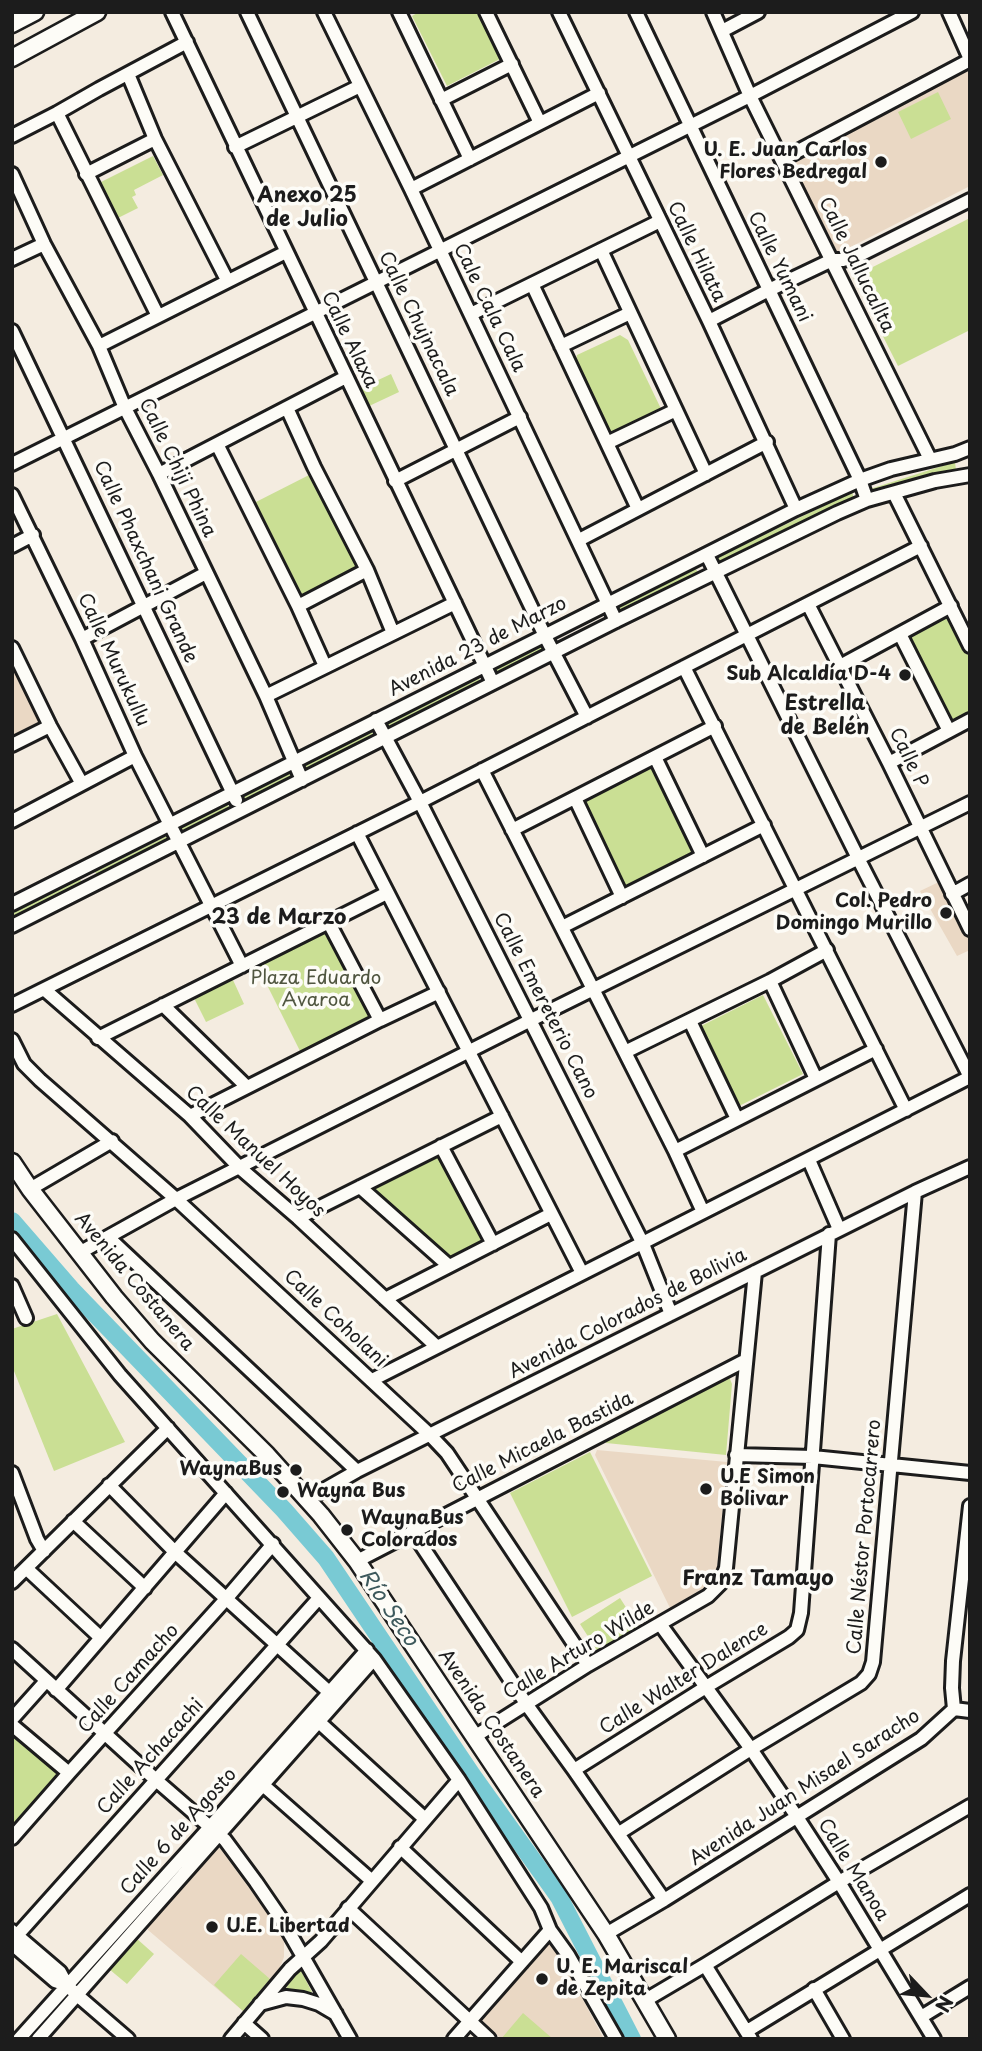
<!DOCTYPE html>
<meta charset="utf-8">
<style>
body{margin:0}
#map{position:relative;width:982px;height:2051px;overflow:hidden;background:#f4ece0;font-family:"Playpen Sans",sans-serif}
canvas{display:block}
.frame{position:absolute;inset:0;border:14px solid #1c1c1c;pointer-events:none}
.north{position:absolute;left:891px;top:1960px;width:70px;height:70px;-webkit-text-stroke:5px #fdfcf7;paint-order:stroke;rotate:116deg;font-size:19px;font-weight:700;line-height:28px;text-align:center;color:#1c1c1c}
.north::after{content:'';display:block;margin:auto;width:24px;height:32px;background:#1c1c1c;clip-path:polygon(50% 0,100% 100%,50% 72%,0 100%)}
</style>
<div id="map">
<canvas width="982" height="2051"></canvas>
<div class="frame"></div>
<div class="north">N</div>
</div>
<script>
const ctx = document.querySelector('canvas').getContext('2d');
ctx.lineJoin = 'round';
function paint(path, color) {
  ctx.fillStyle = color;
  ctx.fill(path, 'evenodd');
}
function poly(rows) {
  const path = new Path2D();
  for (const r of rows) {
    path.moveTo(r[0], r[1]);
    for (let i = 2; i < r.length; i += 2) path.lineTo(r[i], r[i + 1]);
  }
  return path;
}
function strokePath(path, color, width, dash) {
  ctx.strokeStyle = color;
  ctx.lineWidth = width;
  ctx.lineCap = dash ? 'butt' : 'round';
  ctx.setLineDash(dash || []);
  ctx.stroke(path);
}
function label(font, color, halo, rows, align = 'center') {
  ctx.font = font + ' "Playpen Sans",sans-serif';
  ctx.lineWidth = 7;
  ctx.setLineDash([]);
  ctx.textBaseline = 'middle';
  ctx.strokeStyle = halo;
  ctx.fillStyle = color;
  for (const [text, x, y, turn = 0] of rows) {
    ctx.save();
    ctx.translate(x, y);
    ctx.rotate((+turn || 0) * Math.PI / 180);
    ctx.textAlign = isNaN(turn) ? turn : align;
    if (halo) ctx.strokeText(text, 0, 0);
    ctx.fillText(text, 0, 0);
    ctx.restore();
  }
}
paint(poly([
 [970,69,970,186,837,254,834,252,792,164,793,160],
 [12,660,44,725,12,744],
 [943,880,970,934,970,950,957,956,920,891],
 [597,1450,727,1462,716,1578,712,1583,670,1608,595,1455],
 [214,1846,219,1847,282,1933,284,1943,284,1957,279,1970,243,2011,148,1930,145,1924],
 [546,1940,552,1942,604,2039,501,2039,479,2017]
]), '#ead8c4');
paint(poly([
 [419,12,480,12,502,58,447,86,412,16],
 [938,92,951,119,911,139,898,112],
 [153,156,163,175,134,190,136,195,132,197,138,208,112,221,95,185],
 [970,218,970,330,898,366,853,277],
 [620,335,628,340,663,413,614,445,575,364,577,355],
 [391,374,399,392,367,407,359,389],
 [955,462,956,470,940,472,871,491,870,489],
 [313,473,361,570,299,601,250,505],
 [852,492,854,498,717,563,715,559],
 [695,568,698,572,616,614,614,609],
 [947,615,970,659,970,711,950,721,907,635],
 [540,645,543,651,494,676,491,670],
 [478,677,481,682,387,729,384,724],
 [371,730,374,736,305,772,301,766],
 [653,767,699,856,627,893,582,802],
 [290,772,293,777,245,802,242,796],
 [227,803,230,809,183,833,180,827],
 [169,835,171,839,98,876,95,872],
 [79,877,82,883,12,918,12,911],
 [330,929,374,1015,301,1053,257,965],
 [233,980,244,1004,206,1022,194,998],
 [763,995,803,1074,739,1106,697,1028],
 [438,1153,486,1242,451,1261,371,1190],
 [57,1314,125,1442,54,1471,12,1366,12,1329],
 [725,1378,730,1379,732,1384,726,1455,606,1443,606,1440],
 [590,1452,652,1576,572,1617,510,1493],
 [620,1598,638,1626,598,1652,580,1624],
 [12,1729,64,1775,12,1834],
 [136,1938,154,1954,127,1984,109,1969],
 [241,1954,270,1979,243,2011,214,1985],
 [297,1970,301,1971,312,1992,310,1995,288,1993,285,1990],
 [523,2013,553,2039,501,2039]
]), '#cadf94');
strokePath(poly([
 [12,1221,71,1289,284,1510,326,1558,472,1775,559,1897,632,2039]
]), '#79cad4', 18);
const minor = poly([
 [172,12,493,683],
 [247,12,545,636,587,717],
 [324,12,411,189,616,621],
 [399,12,470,159],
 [486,12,540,123],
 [559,12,709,321,796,509],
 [636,12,860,480,867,500],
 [713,12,750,96,930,459],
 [949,12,970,59],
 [722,31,758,12],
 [128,74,155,139,227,280],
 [441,100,512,64],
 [57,113,158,316],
 [12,136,57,113,99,89,187,42],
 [235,147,360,86],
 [783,159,970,60],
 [12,174,44,244,99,346,125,408,159,474,266,696,302,780],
 [86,174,155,139],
 [411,189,599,93],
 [601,250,706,474],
 [12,259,44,244],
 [532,284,638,509],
 [471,314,660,221],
 [709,321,769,290,832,260,843,260,858,256,970,200],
 [12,331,236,800],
 [99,346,286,252],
 [561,346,630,313],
 [287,408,314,467,367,570,393,633],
 [607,443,676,410],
 [217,444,298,606,325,666],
 [12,464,750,96,912,12],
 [159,474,346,377],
 [395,481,520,417],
 [894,493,970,646],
 [12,495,82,639,135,756,242,966],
 [579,540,767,442],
 [12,546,33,535],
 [707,555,859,860,970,1077],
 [808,604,889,763,970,929],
 [298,606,367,570],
 [900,634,949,731],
 [82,639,206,573],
 [12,648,50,726,82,784],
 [840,666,951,606],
 [684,667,906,1110],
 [266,696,455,603],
 [376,720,420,802,643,1244,671,1314],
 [12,745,50,726],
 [655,757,703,856],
 [889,763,970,720],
 [482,770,675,1151,703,1212],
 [575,798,622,897],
 [12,821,135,756],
 [512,830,715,726],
 [357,833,582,1273],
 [952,894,970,884],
 [12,904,796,509,860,480,891,469,955,454,970,448],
 [329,923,380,1020],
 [12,926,616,621,837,513,867,500,935,481,970,475],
 [562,927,764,825],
 [770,981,816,1079],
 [45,990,190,1116,240,1168,298,1218,436,1346],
 [12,1005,420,802,921,546],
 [163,1005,247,1087],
 [690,1021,737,1119],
 [98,1038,387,893],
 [12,1040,24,1064,40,1080,176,1199,430,1435,447,1453,588,1665],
 [625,1052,770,981,827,950],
 [190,1116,380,1020,439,992],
 [441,1146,493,1244],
 [675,1151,876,1049],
 [809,1160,839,1229],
 [360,1187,449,1266],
 [30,1189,112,1141],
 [298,1218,502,1116],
 [109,1238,357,1471],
 [12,1239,120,1375,374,1659,459,1780,541,1908,550,1930,568,1955,616,2039],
 [79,1253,176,1199,531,1020,970,803],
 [12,1286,26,1318],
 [385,1299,551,1214],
 [372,1380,970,1077],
 [736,1455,813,1457,970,1473],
 [12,1473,37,1539,44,1551],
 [109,1485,176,1553,329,1692],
 [306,1500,357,1471,915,1192,970,1167],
 [73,1521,145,1588],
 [412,1531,527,1705,574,1770,664,1900],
 [357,1561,746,1360],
 [27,1569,101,1638],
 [12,1582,168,1428],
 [660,1624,751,1749,797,1817,839,1882,934,2039],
 [12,1649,156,1780,225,1840,256,1882,282,1920,350,2039],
 [56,1690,226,1493],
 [954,1709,952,1688,953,1661,970,1506],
 [954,1709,970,1711],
 [12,1719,46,1681],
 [319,1722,425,1819],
 [12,1725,69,1773],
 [474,1737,588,1665,708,1596,720,1584,726,1568,755,1272],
 [574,1770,706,1687,789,1637,797,1630,801,1613,829,1234],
 [263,1785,372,1881],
 [619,1833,751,1749,861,1683,869,1674,873,1662,915,1192],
 [12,1838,69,1773,226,1599,273,1544],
 [400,1847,522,1962],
 [348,1908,489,2039],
 [12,1931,60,1972,67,1985,77,1995,128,2039],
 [606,1934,664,1900,921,1739,954,1709],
 [12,1941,319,1598],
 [12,1944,55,1981,67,1985],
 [705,1965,751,2039],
 [814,1989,843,2039],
 [644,2001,705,1965,839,1882,970,1806],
 [260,2004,286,1997,303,1999,319,2004,336,2014],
 [921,2017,970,1987],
 [244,2023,262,2039],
 [747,2031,970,1895],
 [19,2039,210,1827,367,1650],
 [38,2039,374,1659],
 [231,2039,290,1969,321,1941,459,1780],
 [454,2039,550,1930]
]);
const major = poly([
 [12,24,35,12],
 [12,58,97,12],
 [12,1162,30,1189,114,1297,152,1341,267,1455,321,1515,357,1561,606,1934,667,2039]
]);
strokePath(minor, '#1c1c1c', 18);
strokePath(major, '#1c1c1c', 21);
strokePath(minor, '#fdfcf7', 12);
strokePath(major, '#fdfcf7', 16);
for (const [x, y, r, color] of [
 [881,162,7,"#1c1c1c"],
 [905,675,7,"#1c1c1c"],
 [946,913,7,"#1c1c1c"],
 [296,1470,7,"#1c1c1c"],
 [706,1489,7,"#1c1c1c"],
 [283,1492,7,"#1c1c1c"],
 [347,1530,7,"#1c1c1c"],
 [212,1927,7,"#1c1c1c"],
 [542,1979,7,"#1c1c1c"]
]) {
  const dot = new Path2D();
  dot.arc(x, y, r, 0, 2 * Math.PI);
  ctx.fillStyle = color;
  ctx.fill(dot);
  strokePath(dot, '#fdfcf7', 2.5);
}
label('bold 19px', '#1c1c1c', '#fdfcf7', [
 ["U. E. Juan Carlos",867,151,"right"],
 ["Flores Bedregal",867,173,"right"],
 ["Sub Alcaldía D-4",891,675,"right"],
 ["Col. Pedro",932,902,"right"],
 ["Domingo Murillo",932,924,"right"],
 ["WaynaBus",282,1470,"right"],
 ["U.E Simon",720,1478],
 ["Bolivar",720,1500],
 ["Wayna Bus",297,1492],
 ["WaynaBus",361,1519],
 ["Colorados",361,1541],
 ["U.E. Libertad",226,1927],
 ["U. E. Mariscal",556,1968],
 ["de Zepita",556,1990]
], 'left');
label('19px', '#1c1c1c', '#fdfcf7', [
 ["Calle Hilata",696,252,64],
 ["Calle Jallucallta",856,265,64],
 ["Calle Yumani",779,267,64],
 ["Cale Cala Cala",489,308,64],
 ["Calle Chujnacala",418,324,64],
 ["Calle Alaxa",349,340,64],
 ["Calle Chiji Phina",177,468,64],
 ["Calle Phaxchani Grande",145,562,65],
 ["Avenida 23 de Marzo",478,647,-27],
 ["Calle Murukullu",113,660,65],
 ["Calle P",908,758,64],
 ["Calle Emereterio Cano",545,1006,63],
 ["Calle Manuel Hoyos",255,1152,43],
 ["Avenida Costanera",134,1282,50],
 ["Avenida Colorados de Bolivia",628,1314,-27],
 ["Calle Coholani",335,1319,43],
 ["Calle Micaela Bastida",543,1443,-27],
 ["Calle Néstor Portocarrero",865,1537,-85],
 ["Calle Arturo Wilde",579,1651,-31],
 ["Calle Camacho",129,1679,-48],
 ["Calle Walter Dalence",684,1679,-32],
 ["Avenida Costanera",491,1724,56],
 ["Calle Achacachi",151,1757,-48],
 ["Avenida Juan Misael Saracho",805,1788,-33],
 ["Calle 6 de Agosto",179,1832,-48],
 ["Calle Manoa",853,1870,58]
]);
label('19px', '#505640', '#fdfcf7', [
 ["Plaza Eduardo",316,979],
 ["Avaroa",316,1001]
]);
label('bold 21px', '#1c1c1c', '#fdfcf7', [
 ["Anexo 25",307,196],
 ["de Julio",307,220],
 ["Estrella",825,704],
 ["de Belén",825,728],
 ["23 de Marzo",279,918],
 ["Franz Tamayo",758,1579]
]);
label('italic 21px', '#3d595c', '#fdfcf7', [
 ["Río Seco",388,1608,56]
]);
</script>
